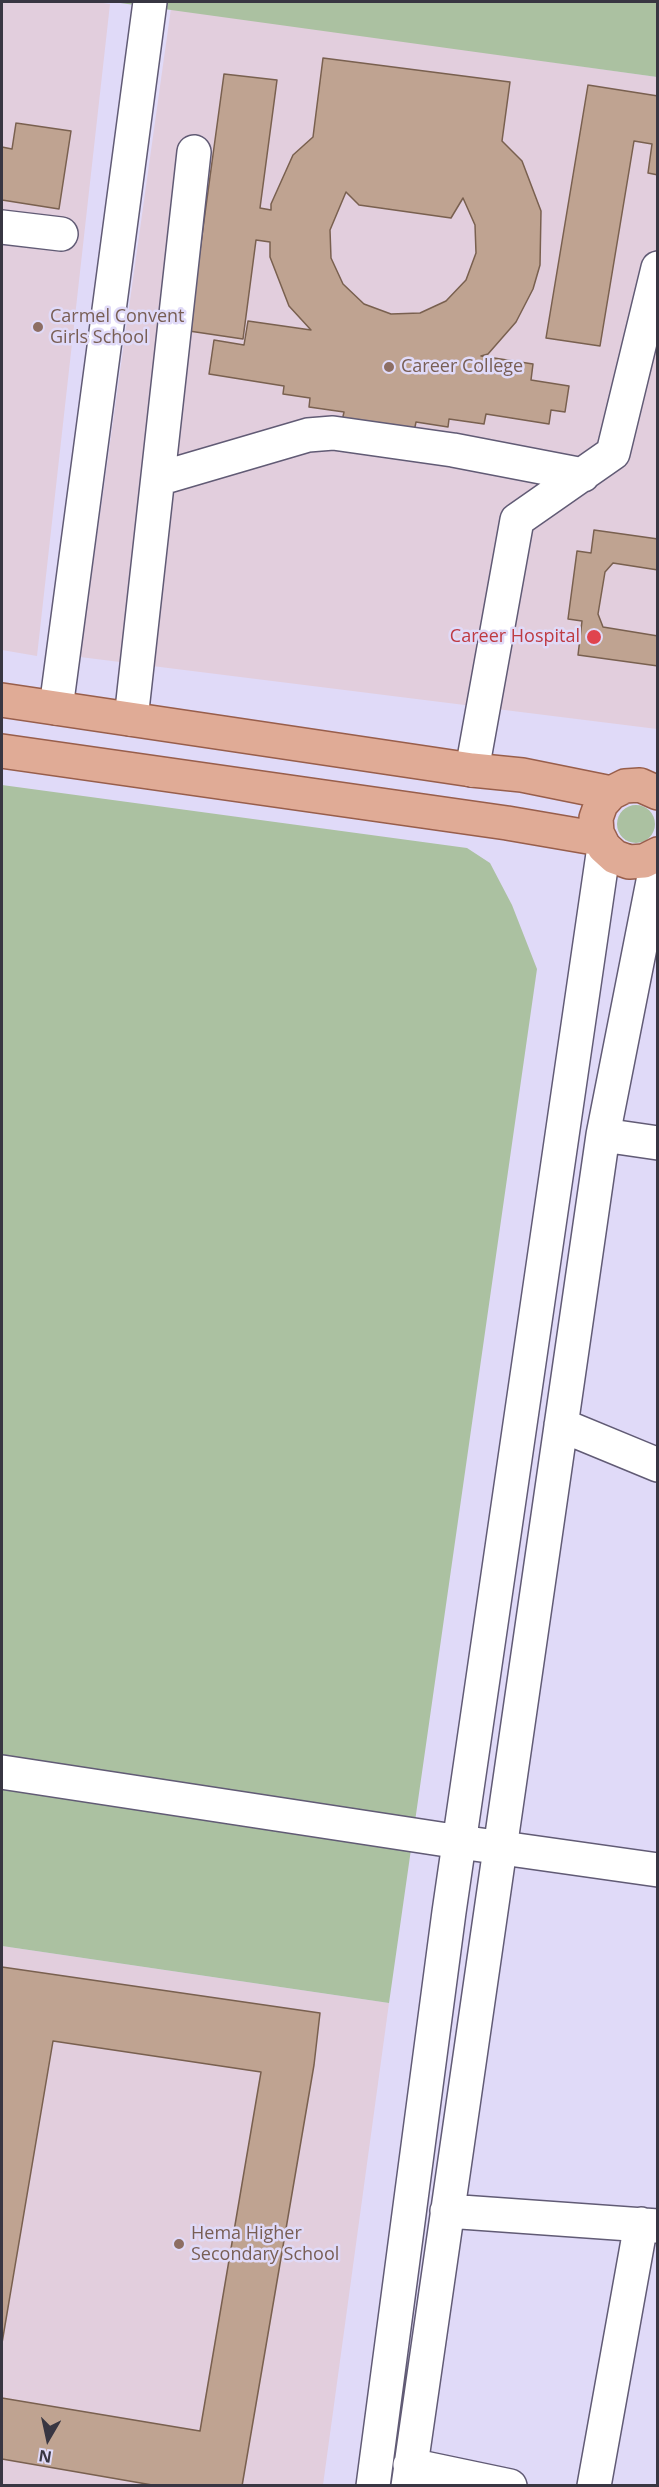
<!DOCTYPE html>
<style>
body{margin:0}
#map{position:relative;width:659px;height:2487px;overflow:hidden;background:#e0daf8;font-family:"Open Sans",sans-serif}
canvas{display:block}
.frame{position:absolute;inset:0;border:3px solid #383642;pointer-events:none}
.north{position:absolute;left:18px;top:2409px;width:60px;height:60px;-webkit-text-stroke:4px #e0daf8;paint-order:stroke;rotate:189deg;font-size:16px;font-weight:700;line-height:24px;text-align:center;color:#383642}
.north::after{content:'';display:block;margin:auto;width:21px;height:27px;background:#383642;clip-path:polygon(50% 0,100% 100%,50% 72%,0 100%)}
</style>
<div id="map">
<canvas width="659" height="2487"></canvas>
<div class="frame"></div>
<div class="north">N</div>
</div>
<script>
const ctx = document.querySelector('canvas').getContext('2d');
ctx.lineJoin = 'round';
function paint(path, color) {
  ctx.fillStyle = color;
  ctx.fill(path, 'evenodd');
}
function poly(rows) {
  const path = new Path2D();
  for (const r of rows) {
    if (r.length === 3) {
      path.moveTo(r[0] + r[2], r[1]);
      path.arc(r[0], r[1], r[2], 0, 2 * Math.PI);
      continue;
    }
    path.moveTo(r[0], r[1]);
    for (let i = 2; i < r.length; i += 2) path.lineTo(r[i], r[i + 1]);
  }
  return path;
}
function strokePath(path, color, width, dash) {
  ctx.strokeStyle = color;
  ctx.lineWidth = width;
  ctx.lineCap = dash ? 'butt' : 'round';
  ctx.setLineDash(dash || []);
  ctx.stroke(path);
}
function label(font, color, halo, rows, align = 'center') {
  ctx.font = font + ' "Open Sans",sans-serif';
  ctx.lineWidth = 5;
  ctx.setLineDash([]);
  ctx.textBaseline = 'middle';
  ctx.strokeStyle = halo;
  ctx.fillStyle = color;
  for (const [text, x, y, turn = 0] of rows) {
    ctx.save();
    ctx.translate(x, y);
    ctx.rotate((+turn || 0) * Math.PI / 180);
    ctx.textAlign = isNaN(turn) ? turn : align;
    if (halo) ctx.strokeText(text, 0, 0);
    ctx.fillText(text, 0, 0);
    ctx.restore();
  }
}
paint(poly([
 [2,2,96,2,110,4,37,656,2,650],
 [171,8,657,77,657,729,80,657],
 [2,1946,389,2003,323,2485,2,2486]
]), '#e2cedd');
paint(poly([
 [113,2,657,2,657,77],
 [2,785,467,848,490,863,512,905,537,969,389,2003,2,1946],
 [636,824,19]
]), '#abc1a1');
const building = poly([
 [323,58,510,82,502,141,522,161,541,211,540,265,533,289,516,322,488,354,481,356,533,364,531,380,569,386,565,412,551,410,549,424,486,414,484,424,449,419,448,427,416,422,414,432,342,421,344,412,309,407,310,398,283,394,284,386,209,374,214,340,244,345,248,321,311,330,289,306,270,257,270,242,256,240,243,339,189,331,224,74,277,80,260,208,271,210,271,204,293,155,313,137,323,58],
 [346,192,359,205,451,218,463,198,475,225,476,253,466,280,446,301,420,313,391,314,364,304,343,284,331,258,330,230,346,192],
 [588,85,658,96,658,175,648,173,652,144,634,141,600,346,546,338,588,85],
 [16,123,71,131,59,209,2,200,2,147,12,149,16,123],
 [594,530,658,539,658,570,613,563,605,572,598,614,603,627,658,636,658,666,578,655,582,621,568,619,577,551,591,553,594,530],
 [2,1967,320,2013,314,2065,242,2486,158,2486,2,2459,2,2398,200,2431,261,2072,53,2041,2,2343,2,1967]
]);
paint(building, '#bfa391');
strokePath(building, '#79604f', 1.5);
const minor = poly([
 [2,227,61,234],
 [158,479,308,435,333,433,453,450,583,475],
 [56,708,150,2],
 [131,719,194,152],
 [472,770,517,520,613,453,658,268],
 [603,1135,658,1143],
 [561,1425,658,1465],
 [2,1772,460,1842,658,1870],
 [447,2211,658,2226],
 [410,2465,510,2486],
 [373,2486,449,1912,604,847],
 [408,2486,603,1135,658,856],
 [594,2486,641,2224]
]);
const major = poly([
 [2,700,472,770,522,775,611,793],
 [2,751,507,823,600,839],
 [658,793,640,785,625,786,611,793,601,804,596,818,597,833,604,847,615,857,629,862,644,861,658,854]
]);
strokePath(minor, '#615b75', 36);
strokePath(major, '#985e4b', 36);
strokePath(minor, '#fff', 33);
strokePath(major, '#e0ab96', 33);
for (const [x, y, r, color] of [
 [38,327,6,"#8d6e63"],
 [389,367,6,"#8d6e63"],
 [594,637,8,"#e0444e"],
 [179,2244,6,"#8d6e63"]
]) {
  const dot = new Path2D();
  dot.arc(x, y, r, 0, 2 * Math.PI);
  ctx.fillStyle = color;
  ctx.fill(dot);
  strokePath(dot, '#e0daf8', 2);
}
label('18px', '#785e54', '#e0daf8', [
 ["Carmel Convent",50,317],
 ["Girls School",50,338],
 ["Career College",401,367],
 ["Hema Higher",191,2234],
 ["Secondary School",191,2255]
], 'left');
label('18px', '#be3a42', '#e0daf8', [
 ["Career Hospital",580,637]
], 'right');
</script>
